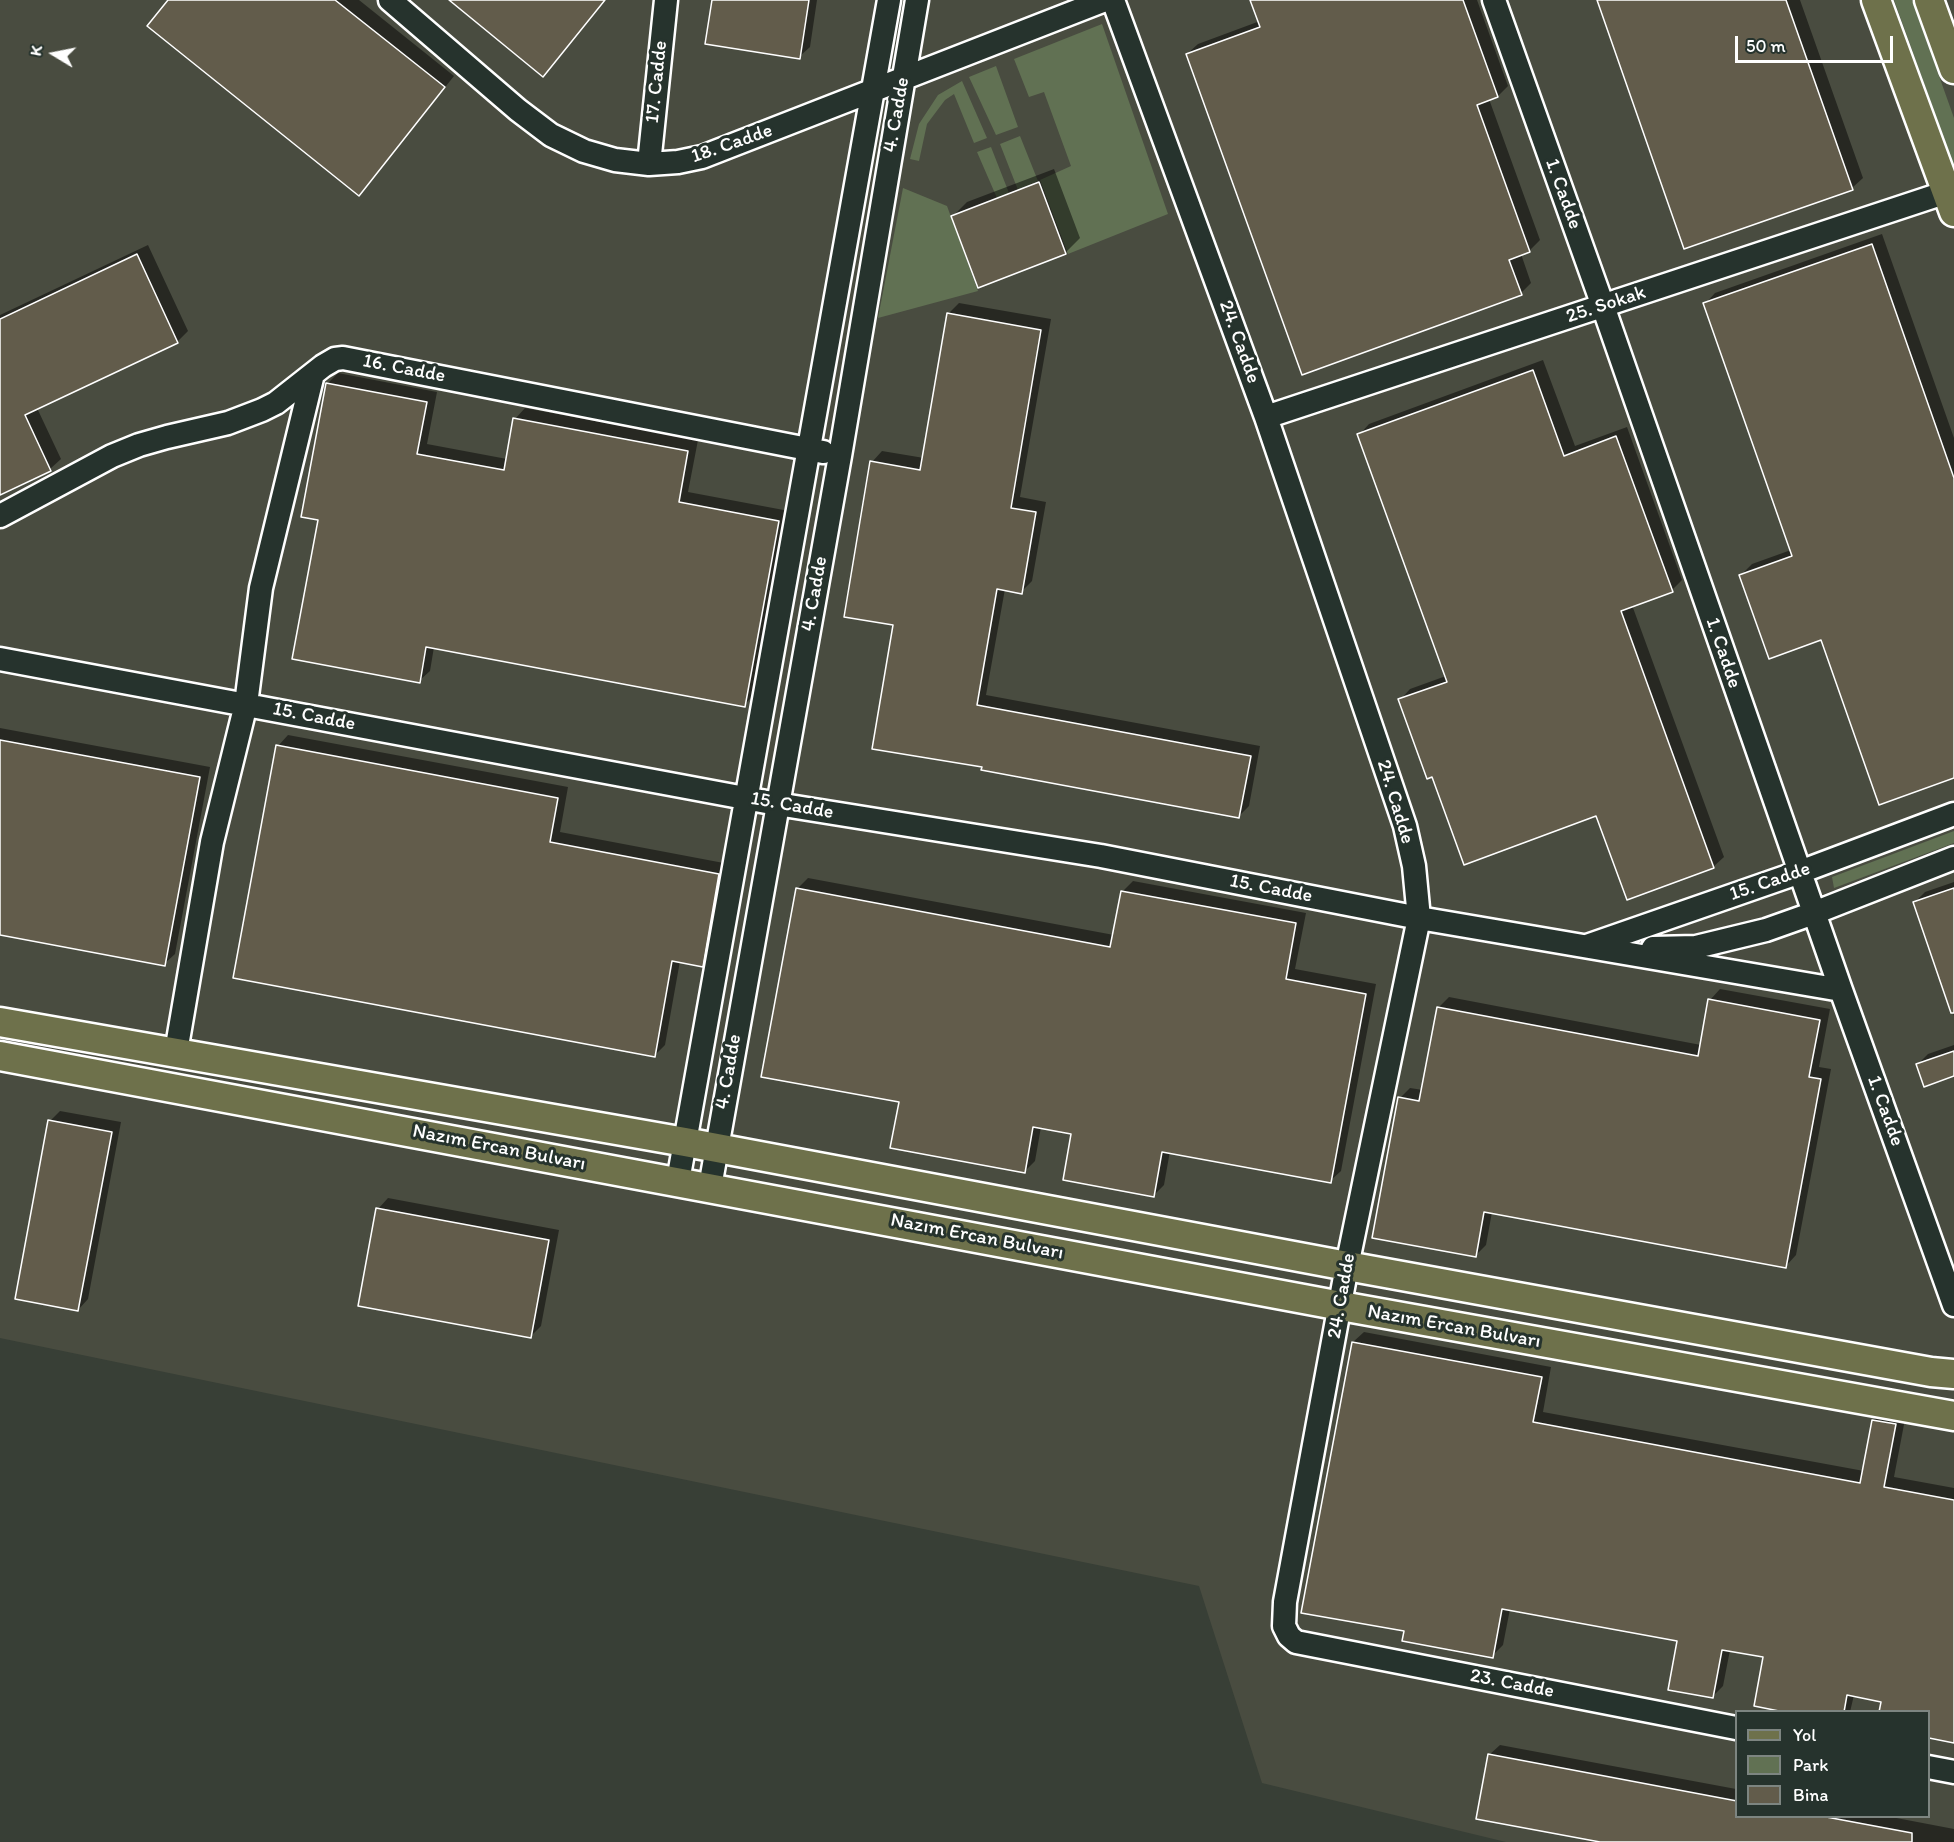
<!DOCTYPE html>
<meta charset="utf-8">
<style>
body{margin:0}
#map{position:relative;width:1954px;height:1842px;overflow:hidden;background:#383f36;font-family:Itim,sans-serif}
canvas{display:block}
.legend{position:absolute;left:1735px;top:1710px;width:195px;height:108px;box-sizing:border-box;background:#26332d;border:2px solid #7d8581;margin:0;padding:8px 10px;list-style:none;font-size:18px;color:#fff}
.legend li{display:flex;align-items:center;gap:12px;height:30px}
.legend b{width:30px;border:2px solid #7d8581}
.north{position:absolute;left:24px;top:24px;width:60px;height:60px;-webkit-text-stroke:4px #26332d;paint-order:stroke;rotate:280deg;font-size:16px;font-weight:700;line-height:24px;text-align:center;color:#fff}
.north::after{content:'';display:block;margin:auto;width:21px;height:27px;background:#fff;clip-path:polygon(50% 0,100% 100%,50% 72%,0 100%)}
.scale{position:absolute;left:1735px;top:36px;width:158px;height:27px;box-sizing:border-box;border:3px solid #fff;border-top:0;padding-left:8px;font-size:18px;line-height:21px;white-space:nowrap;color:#fff;-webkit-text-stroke:4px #26332d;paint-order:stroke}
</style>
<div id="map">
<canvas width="1954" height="1842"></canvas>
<ul class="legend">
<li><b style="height:8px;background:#6e714b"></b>Yol</li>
<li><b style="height:16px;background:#617153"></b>Park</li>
<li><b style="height:16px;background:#625c4b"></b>Bina</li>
</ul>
<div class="north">K</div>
<div class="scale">50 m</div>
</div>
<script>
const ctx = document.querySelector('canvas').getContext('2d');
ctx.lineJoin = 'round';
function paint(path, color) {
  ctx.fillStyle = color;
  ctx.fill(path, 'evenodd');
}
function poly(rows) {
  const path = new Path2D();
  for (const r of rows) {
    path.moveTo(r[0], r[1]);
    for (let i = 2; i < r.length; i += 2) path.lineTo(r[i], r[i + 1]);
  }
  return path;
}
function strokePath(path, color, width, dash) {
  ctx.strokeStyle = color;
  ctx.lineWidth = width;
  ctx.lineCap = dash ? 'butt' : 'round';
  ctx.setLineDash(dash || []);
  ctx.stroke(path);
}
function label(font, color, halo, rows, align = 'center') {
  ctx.font = font + ' Itim,sans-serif';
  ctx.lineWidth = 6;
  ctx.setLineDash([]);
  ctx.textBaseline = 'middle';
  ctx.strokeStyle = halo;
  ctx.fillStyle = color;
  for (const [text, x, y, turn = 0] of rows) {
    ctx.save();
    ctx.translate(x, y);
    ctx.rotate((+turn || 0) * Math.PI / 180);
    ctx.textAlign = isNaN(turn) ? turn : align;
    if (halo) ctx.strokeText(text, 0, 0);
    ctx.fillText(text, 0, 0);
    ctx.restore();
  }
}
paint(poly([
 [0,0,1954,0,1954,1842,1506,1842,1262,1783,1199,1586,0,1338],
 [1736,1712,1928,1712,1928,1816,1736,1816]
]), '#494c40');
paint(poly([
 [1894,0,1912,0,1954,118,1954,166],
 [1102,24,1168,214,1068,254,1040,180,1071,166,1044,92,1029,97,1014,59],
 [996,66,1018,127,996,135,969,77],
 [962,81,987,138,974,143,954,94,945,100,927,124,919,161,910,159,919,124,938,95],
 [1020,136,1038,181,1018,190,1000,144],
 [991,147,1009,193,997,198,977,152],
 [903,188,947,206,978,291,878,318],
 [1954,831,1954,843,1834,888,1832,877]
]), '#617153');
paint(poly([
 [170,0,359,0,454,76,369,183,359,194],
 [452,0,606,0,543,75],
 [713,0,817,0,810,47,799,57],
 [1252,0,1477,0,1508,86,1498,96,1489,99,1540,240,1529,251,1521,254,1531,283,1521,293,1187,54,1198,44,1260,21],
 [1598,0,1800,0,1863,178,1852,188],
 [1054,169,1080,238,1066,252,979,286,953,216,967,202],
 [1882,234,1954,438,1954,777,1822,638,1741,575,1752,564,1791,550,1705,304,1715,293],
 [148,245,188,331,177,342,37,408,61,459,50,469,0,493,0,315],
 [959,303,1051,319,1020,497,1046,502,1032,581,1021,592,1005,589,986,695,1260,746,1249,806,1238,817,983,766,895,624,872,462,882,451,924,458,948,314],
 [1543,360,1575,446,1627,427,1682,580,1672,590,1632,605,1724,857,1713,867,1597,814,1433,775,1400,700,1410,689,1446,676,1359,435,1369,424],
 [338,373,437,392,427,444,507,459,515,419,525,408,698,440,688,492,789,511,755,694,744,705,434,647,430,671,419,681,320,519,327,384],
 [0,728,210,767,175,954,164,964,0,934],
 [288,735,568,787,560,832,729,864,713,955,702,965,680,961,665,1045,654,1056,278,746],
 [808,878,1114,935,1122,892,1133,881,1306,913,1295,969,1376,984,1341,1171,1330,1181,1170,1151,1164,1185,1153,1196,1073,1133,1041,1127,1035,1161,1024,1172,901,1101,797,889],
 [1954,882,1954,1016,1914,903,1925,892],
 [1720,989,1830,1009,1819,1067,1831,1069,1796,1255,1786,1266,1492,1212,1486,1245,1475,1256,1400,1098,1410,1088,1423,1090,1438,1008,1449,997,1701,1045,1710,1000],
 [1954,1045,1954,1075,1917,1065,1928,1054],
 [60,1111,121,1122,88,1299,78,1310,50,1121],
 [388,1198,559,1230,541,1326,531,1336,378,1209],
 [1364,1332,1551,1367,1543,1412,1864,1471,1873,1420,1884,1410,1906,1414,1894,1477,1954,1488,1954,1741,1928,1736,1928,1712,1854,1695,1850,1712,1793,1712,1765,1656,1730,1650,1723,1686,1712,1697,1679,1640,1510,1609,1503,1645,1492,1656,1405,1630,1353,1342],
 [1500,1745,1736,1789,1736,1816,1886,1816,1954,1829,1954,1842,1608,1842,1489,1755]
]), '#0007');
const building = poly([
 [168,0,335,0,445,87,359,196,147,26,168,0],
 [449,0,605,0,543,77,449,0],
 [712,0,809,0,800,59,705,44,712,0],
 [1250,0,1463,0,1498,97,1477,105,1530,252,1509,260,1522,295,1302,375,1186,54,1260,27,1250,0],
 [1597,0,1786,0,1853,190,1684,249,1597,0],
 [1039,182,1066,254,978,288,951,216,1039,182],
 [1872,244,1954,478,1954,778,1879,805,1821,640,1769,659,1739,575,1792,556,1703,303,1872,244],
 [137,254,178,343,25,415,51,471,0,495,0,319,137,254],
 [947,313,1041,330,1011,508,1036,512,1022,594,997,589,977,705,1251,756,1239,818,981,770,982,767,872,749,893,625,844,617,870,461,920,470,947,313],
 [1533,370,1564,456,1616,436,1673,592,1621,611,1714,868,1627,900,1596,816,1464,865,1432,777,1427,779,1398,699,1447,682,1357,434,1533,370],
 [326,383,427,402,417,454,504,470,513,418,688,451,679,502,779,521,745,707,426,647,420,683,292,659,318,520,301,517,326,383],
 [0,740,200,777,165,966,0,935,0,740],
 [276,745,558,798,550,842,719,874,703,967,672,961,655,1057,233,978,276,745],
 [796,888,1110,947,1121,891,1296,923,1286,979,1366,994,1331,1183,1162,1152,1154,1197,1063,1180,1071,1134,1033,1127,1025,1173,890,1148,899,1102,761,1077,796,888],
 [1954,888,1954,1013,1951,1013,1913,902,1954,888],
 [1708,999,1820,1020,1809,1077,1821,1079,1786,1268,1484,1212,1476,1257,1372,1238,1398,1097,1419,1101,1437,1007,1698,1056,1708,999],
 [1954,1051,1954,1076,1924,1087,1916,1064,1954,1051],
 [48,1120,112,1132,78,1311,15,1299,48,1120],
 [376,1208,549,1240,531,1338,358,1306,376,1208],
 [1352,1342,1542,1377,1533,1422,1860,1483,1872,1420,1896,1424,1884,1487,1954,1500,1954,1743,1929,1738,1929,1712,1879,1712,1881,1702,1847,1695,1844,1712,1784,1712,1754,1706,1763,1657,1722,1650,1713,1698,1668,1690,1677,1641,1502,1609,1493,1658,1402,1641,1404,1631,1301,1613,1352,1342],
 [1488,1754,1737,1801,1737,1816,1821,1816,1912,1833,1912,1842,1600,1842,1476,1819,1488,1754]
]);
paint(building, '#625c4b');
strokePath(building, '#fff', 1.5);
const minor = poly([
 [390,0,518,110,551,135,584,151,615,160,649,164,678,162,702,157,1105,0],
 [1113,0,1266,417,1405,826,1414,866,1419,918,1347,1266,1285,1602,1284,1626,1289,1636,1296,1642,1736,1728],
 [1494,0,1603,306,1841,990,1954,1305],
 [649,164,666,0],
 [1266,417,1947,192],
 [0,516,112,456,139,445,167,437,228,423,262,410,276,403,323,366,335,359,343,358,823,452],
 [0,659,777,804,1101,856,1419,918,1841,990],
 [1587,946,1800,872,1954,814],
 [1653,948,1696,947,1766,930,1814,913,1954,858],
 [176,1052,212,842,246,704,261,588,313,374],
 [678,1181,889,0],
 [710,1187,840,456,917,0],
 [1928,1767,1954,1772]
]);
const major = poly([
 [1876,0,1954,212],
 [1929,0,1954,69],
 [0,1022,685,1142,1347,1266,1931,1372,1954,1374],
 [0,1056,1341,1306,1954,1416]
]);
strokePath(minor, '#fff', 27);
strokePath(major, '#fff', 33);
strokePath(minor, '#26332d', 22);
strokePath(major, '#6e714b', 28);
label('20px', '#fff', '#26332d', [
 ["17. Cadde",657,82,-84],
 ["4. Cadde",897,115,-80],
 ["18. Cadde",732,144,-19],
 ["1. Cadde",1563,194,70],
 ["25. Sokak",1606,305,-18],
 ["24. Cadde",1239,342,70],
 ["16. Cadde",404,369,11],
 ["4. Cadde",815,594,-80],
 ["1. Cadde",1723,653,71],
 ["15. Cadde",314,717,11],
 ["24. Cadde",1395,802,73],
 ["15. Cadde",792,806,10],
 ["15. Cadde",1770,882,-19],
 ["15. Cadde",1271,889,11],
 ["4. Cadde",729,1072,-80],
 ["1. Cadde",1885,1111,70],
 ["Nazım Ercan Bulvarı",499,1148,11],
 ["Nazım Ercan Bulvarı",977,1237,11],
 ["24. Cadde",1342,1296,-80],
 ["Nazım Ercan Bulvarı",1454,1327,10],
 ["23. Cadde",1512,1684,11]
]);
</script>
